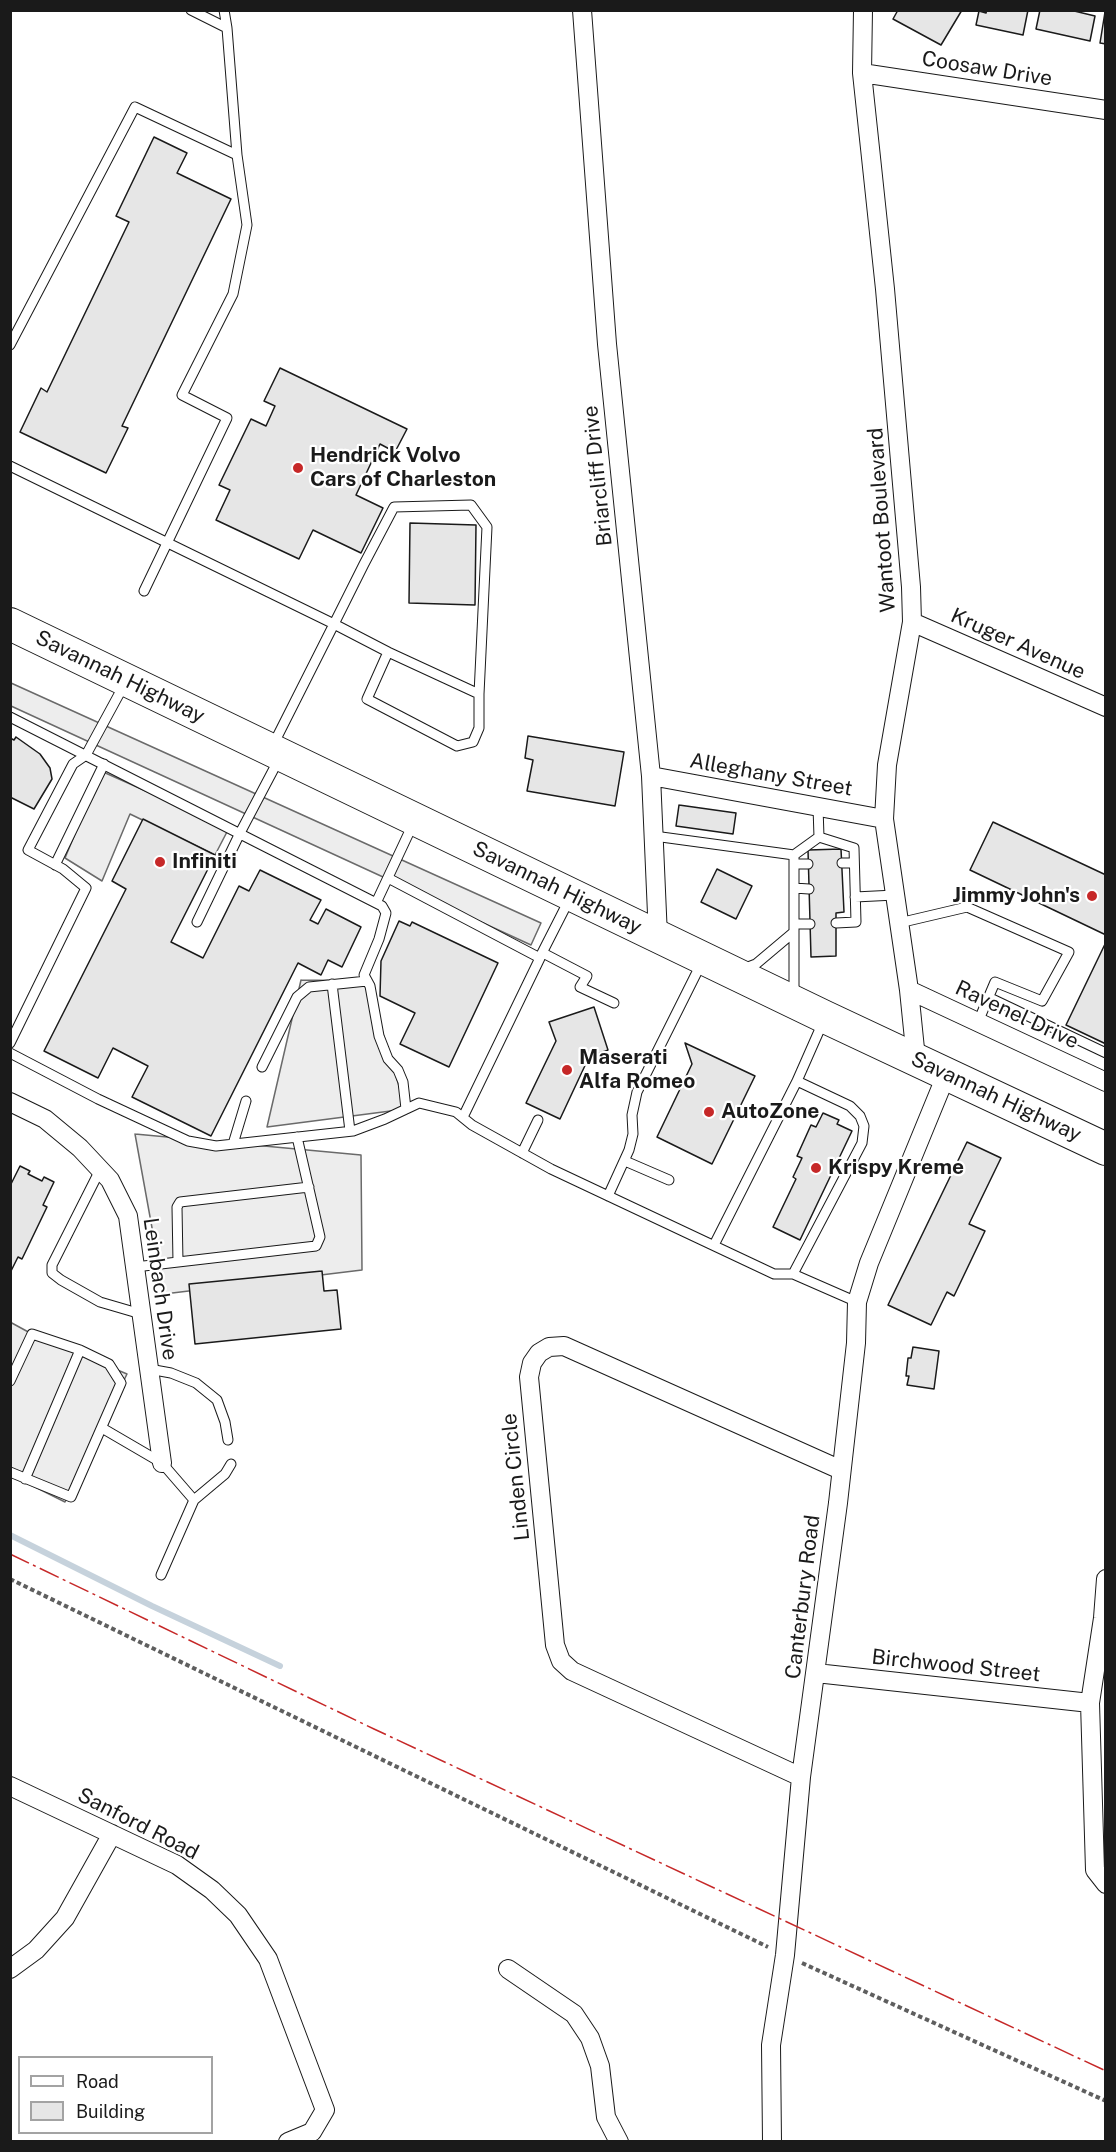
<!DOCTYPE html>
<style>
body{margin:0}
#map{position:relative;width:1116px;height:2152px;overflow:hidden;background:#fff;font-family:"Public Sans",sans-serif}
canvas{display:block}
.frame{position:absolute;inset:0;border:12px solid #1a1a1a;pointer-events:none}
.legend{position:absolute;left:18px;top:2056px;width:195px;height:78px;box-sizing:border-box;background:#fff;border:2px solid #a3a3a3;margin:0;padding:8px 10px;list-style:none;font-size:18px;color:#1a1a1a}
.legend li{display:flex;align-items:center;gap:12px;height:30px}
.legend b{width:30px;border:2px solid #a3a3a3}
</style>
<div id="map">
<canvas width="1116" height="2152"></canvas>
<div class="frame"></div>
<ul class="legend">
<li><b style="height:8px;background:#fff"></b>Road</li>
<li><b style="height:16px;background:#e6e6e6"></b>Building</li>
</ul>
</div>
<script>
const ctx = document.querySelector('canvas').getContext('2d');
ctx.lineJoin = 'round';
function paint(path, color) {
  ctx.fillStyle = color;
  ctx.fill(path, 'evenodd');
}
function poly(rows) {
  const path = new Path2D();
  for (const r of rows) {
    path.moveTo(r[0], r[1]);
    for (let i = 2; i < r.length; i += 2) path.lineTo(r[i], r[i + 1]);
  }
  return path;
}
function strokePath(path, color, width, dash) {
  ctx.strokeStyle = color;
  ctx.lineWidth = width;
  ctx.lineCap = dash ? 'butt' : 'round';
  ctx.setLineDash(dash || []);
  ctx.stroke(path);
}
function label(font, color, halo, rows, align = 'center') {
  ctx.font = font + ' "Public Sans",sans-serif';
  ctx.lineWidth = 4.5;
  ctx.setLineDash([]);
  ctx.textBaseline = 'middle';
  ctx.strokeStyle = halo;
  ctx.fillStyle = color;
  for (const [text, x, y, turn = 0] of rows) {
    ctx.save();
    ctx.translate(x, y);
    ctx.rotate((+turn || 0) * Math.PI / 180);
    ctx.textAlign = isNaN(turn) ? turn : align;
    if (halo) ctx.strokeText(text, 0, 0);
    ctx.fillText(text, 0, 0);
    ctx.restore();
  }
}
const parking = poly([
 [11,683,541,923,531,945,11,706,11,683],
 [101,771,229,828,215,855,130,814,102,881,65,858,101,771],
 [301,980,367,981,406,1109,267,1127,301,980],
 [135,1134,361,1155,362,1270,164,1294,135,1134],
 [10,1322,32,1334,127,1374,65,1502,11,1475,10,1322]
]);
paint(parking, '#ededed');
strokePath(parking, '#6a6a6a', 1.5);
strokePath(poly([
 [10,1535,152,1606,280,1666]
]), '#c6d2dc', 6);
const building = poly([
 [898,10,962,10,941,45,893,19,898,10],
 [987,10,1028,10,1023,35,976,25,979,11,986,13,987,10],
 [1040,10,1070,10,1095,16,1090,41,1036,29,1040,10],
 [1105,12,1106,12,1106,44,1100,43,1105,12],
 [154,137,187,153,177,173,231,199,122,426,128,428,106,473,20,432,41,388,47,392,129,222,116,216,154,137],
 [280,368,407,429,395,452,380,444,356,495,383,508,361,553,313,530,299,559,216,520,230,490,219,485,251,419,266,426,275,406,264,401,280,368],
 [410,523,476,525,475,605,409,603,410,523],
 [528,736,624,752,615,806,527,791,533,760,525,758,528,736],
 [16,737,40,754,50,768,52,779,34,809,10,797,10,738,14,740,16,737],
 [679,805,736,813,733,834,676,826,679,805],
 [143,819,215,855,171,942,203,958,239,886,249,891,260,870,321,900,310,920,318,924,326,909,361,927,342,967,328,960,321,975,298,963,211,1136,132,1097,148,1066,113,1048,98,1078,44,1051,126,889,112,881,143,819],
 [993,822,1106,875,1106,935,970,870,993,822],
 [841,849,844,912,836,913,836,956,811,957,808,850,841,849],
 [717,869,752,886,736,919,701,902,717,869],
 [399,921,410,926,412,922,498,963,449,1067,400,1044,415,1013,380,996,381,961,399,921],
 [1106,942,1106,1044,1066,1025,1106,942],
 [594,1007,608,1050,589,1057,560,1119,526,1103,556,1041,549,1022,594,1007],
 [685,1043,755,1076,712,1164,657,1137,692,1064,685,1043],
 [823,1113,839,1120,837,1124,852,1131,800,1240,773,1227,796,1179,793,1177,802,1158,797,1156,811,1125,816,1127,823,1113],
 [967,1142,1001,1158,969,1224,985,1231,954,1296,947,1292,931,1325,888,1305,967,1142],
 [20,1166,30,1171,28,1174,42,1181,44,1177,54,1182,43,1205,47,1207,22,1259,18,1257,10,1273,10,1186,20,1166],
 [322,1271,324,1291,337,1290,341,1329,195,1344,189,1284,322,1271],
 [913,1347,939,1351,934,1389,907,1385,909,1376,906,1376,908,1358,911,1358,913,1347]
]);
paint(building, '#e6e6e6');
strokePath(building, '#1a1a1a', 1.5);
const lane = poly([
 [191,10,227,28,237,155],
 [224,10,227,28],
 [10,345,135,107,237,155,247,225,233,294,182,395,227,418,144,591],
 [10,466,334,624,388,652,367,699,457,746,473,742,479,728,479,694,487,527,471,505,394,507,364,564,334,624,273,745],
 [388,652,479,694],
 [10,717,382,906,386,913,379,939,364,975,370,986,379,1036,388,1059,398,1070,403,1082,406,1109],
 [818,807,819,837,854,848,856,922,836,923],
 [654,836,794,855,819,837],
 [842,863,854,863],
 [794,864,808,864],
 [55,865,104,764],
 [388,878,540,958,463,1117],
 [794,888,809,889],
 [855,897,895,895],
 [376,903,413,824],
 [197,922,240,833,279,759],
 [899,923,967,907,1069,952,1042,1001,995,982,978,1022],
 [795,924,810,924],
 [794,932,794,855],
 [543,953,587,976,580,987,614,1003],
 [540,957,569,900],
 [743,969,756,964,794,932,794,996],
 [332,984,350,1131],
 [988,997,1106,1053],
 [10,1043,86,888,63,869,28,850,73,764,86,755,124,685],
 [10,1053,98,1099,188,1141,216,1146,353,1131,385,1119,419,1103,456,1112,472,1125,551,1169,774,1274,793,1274,857,1302],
 [262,1067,297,997,309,987,367,981],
 [233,1144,246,1101],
 [522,1153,538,1120],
 [625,1161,669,1180],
 [100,1170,52,1265,52,1273,61,1280,100,1302,141,1314],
 [608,1196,629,1150,633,1134,632,1115,637,1092,702,962],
 [714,1245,797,1081,823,1022],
 [178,1262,177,1207,180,1202,309,1187],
 [135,1267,316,1246,320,1237,297,1137],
 [793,1274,862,1143,864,1126,860,1116,850,1106,797,1081],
 [149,1369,171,1373,196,1383,217,1400,225,1422,228,1440],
 [10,1381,32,1334,80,1350,109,1364,121,1383,71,1497,10,1472],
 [102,1428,162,1463,194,1500,225,1474,231,1464],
 [25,1479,80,1350],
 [161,1575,194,1500]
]);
const street = poly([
 [582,10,607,344,651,776,658,937],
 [863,10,862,73,885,289,911,587,912,622,887,765,884,819,909,990,916,1059],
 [862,73,1106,110],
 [912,622,1106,707],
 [651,776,884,819],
 [909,990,1106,1082],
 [10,1102,45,1119,80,1148,110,1180,128,1216,162,1463],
 [1106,1579,1103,1618,1090,1703,1095,1870,1106,1884],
 [816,1673,1090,1703],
 [801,1777,572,1671,561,1661,555,1645,529,1377,532,1363,539,1353,549,1347,564,1346,841,1470],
 [10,1786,177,1865,212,1890,238,1915,268,1959,325,2110,312,2132,288,2142],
 [10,1969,36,1950,65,1918,112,1834],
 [508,1969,574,2014,590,2038,600,2066,606,2117,619,2142],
 [772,2142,771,2045,785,1955,801,1777,838,1503,856,1343,857,1302,869,1263,947,1073]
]);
const highway = poly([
 [10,624,825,1017,1106,1149]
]);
strokePath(lane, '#1a1a1a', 11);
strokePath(street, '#1a1a1a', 20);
strokePath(highway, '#1a1a1a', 34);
strokePath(poly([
 [10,1579,768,1947],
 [802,1963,1106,2101]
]), '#5f5f5f', 4, [4.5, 3]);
strokePath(lane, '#fff', 9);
strokePath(street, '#fff', 18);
strokePath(highway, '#fff', 32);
strokePath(poly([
 [10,1554,374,1729,1106,2071]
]), '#c62828', 1.5, [21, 4.5, 3, 4.5]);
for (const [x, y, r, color] of [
 [298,468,6,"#c62828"],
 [160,862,6,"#c62828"],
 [1092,896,6,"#c62828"],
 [567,1070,6,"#c62828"],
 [709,1112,6,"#c62828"],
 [816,1168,6,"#c62828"]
]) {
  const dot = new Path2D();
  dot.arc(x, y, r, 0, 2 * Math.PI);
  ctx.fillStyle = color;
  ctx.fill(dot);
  strokePath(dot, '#fff', 2);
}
label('21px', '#1a1a1a', '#fff', [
 ["Coosaw Drive",987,69,9],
 ["Briarcliff Drive",598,476,-96],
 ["Wantoot Boulevard",882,520,-94],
 ["Kruger Avenue",1018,644,24],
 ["Savannah Highway",120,677,26],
 ["Alleghany Street",771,775,10],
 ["Savannah Highway",557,888,26],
 ["Ravenel Drive",1017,1015,25],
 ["Savannah Highway",996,1097,25],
 ["Leinbach Drive",160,1289,82],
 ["Linden Circle",516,1477,-96],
 ["Canterbury Road",803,1597,-83],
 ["Birchwood Street",956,1666,6],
 ["Sanford Road",138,1824,27]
]);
label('bold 21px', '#1a1a1a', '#fff', [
 ["Hendrick Volvo",310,456],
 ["Cars of Charleston",310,480],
 ["Infiniti",172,862],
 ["Jimmy John's",1080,896,"right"],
 ["Maserati",579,1058],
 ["Alfa Romeo",579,1082],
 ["AutoZone",721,1112],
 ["Krispy Kreme",828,1168]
], 'left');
</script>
